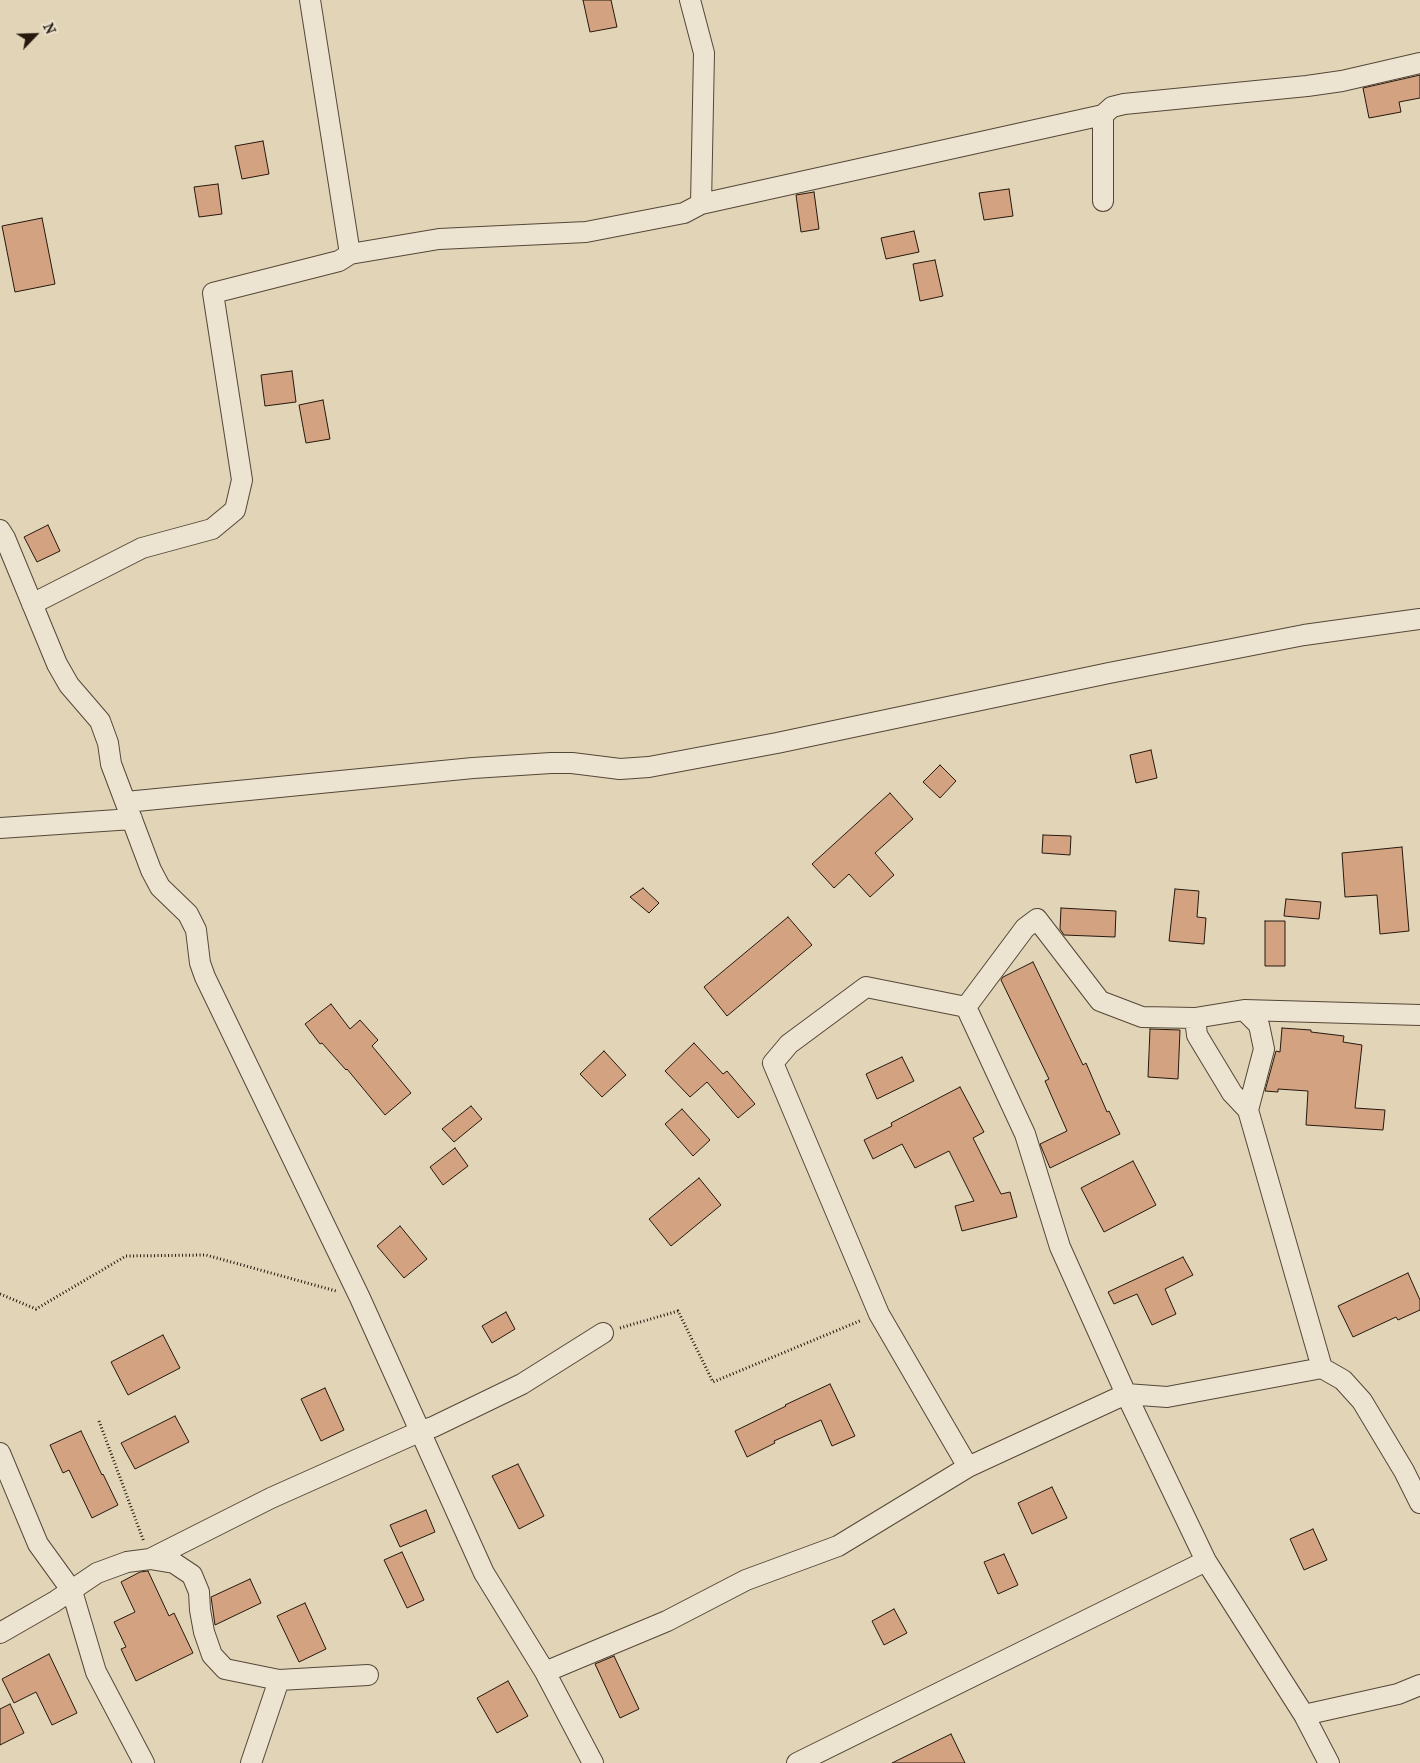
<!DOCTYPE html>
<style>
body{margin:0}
#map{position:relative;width:1420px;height:1763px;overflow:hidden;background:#e2d5b7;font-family:"IM FELL French Canon",serif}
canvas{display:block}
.north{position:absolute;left:10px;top:10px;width:50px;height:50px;-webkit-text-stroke:4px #ece4d0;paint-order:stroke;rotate:66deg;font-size:14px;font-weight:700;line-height:20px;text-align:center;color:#26180e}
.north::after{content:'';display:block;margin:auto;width:18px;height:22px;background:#26180e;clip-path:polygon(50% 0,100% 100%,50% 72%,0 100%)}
</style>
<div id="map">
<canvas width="1420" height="1763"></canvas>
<div class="north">N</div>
</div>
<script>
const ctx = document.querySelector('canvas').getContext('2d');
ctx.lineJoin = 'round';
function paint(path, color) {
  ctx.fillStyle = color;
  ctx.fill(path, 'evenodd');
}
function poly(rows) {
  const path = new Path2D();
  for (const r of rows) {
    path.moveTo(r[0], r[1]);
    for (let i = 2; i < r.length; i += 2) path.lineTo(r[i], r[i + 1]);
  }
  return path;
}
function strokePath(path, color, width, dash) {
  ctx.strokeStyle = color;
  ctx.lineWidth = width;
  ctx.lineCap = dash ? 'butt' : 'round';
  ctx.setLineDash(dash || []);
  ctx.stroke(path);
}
const building = poly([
 [583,0,611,0,617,27,590,32,583,0],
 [1420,75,1420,98,1399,102,1401,112,1369,118,1363,88,1420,75],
 [263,141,269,174,242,179,235,146,263,141],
 [218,184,222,214,199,217,194,187,218,184],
 [1009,189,1013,216,984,220,979,193,1009,189],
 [814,192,819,229,801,232,796,195,814,192],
 [42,218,55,284,15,292,2,226,42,218],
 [914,231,919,252,886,259,881,238,914,231],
 [935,260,943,296,920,301,913,264,935,260],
 [292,371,296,402,265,406,261,375,292,371],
 [323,400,330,439,306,443,299,405,323,400],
 [48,525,60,551,37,562,24,537,48,525],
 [1151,750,1157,778,1136,783,1130,755,1151,750],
 [940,765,956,781,940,798,923,782,940,765],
 [890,793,913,819,875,853,894,875,870,897,849,874,834,888,812,864,890,793],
 [1043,835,1071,836,1070,855,1042,853,1043,835],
 [1402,847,1409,931,1380,934,1377,895,1345,897,1342,853,1402,847],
 [643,888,659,903,649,913,630,897,643,888],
 [1175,889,1199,891,1197,917,1206,918,1204,944,1169,941,1175,889],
 [1286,899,1321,902,1319,919,1284,916,1286,899],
 [1061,908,1116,911,1115,937,1064,935,1060,929,1061,908],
 [788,917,812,945,727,1016,704,987,788,917],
 [1265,921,1285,921,1285,966,1265,966,1265,921],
 [1033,962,1083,1065,1086,1063,1107,1112,1109,1111,1120,1134,1050,1168,1040,1144,1067,1131,1045,1081,1049,1079,1001,980,1003,977,1033,962],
 [331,1004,350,1029,360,1020,378,1040,372,1046,411,1093,385,1115,347,1069,346,1070,322,1043,320,1044,305,1024,331,1004],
 [1282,1028,1311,1030,1311,1032,1344,1036,1343,1042,1362,1045,1355,1108,1385,1110,1383,1130,1306,1125,1308,1091,1278,1089,1278,1092,1265,1091,1276,1051,1280,1052,1282,1028],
 [1150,1029,1180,1030,1178,1079,1148,1077,1150,1029],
 [694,1043,723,1074,727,1071,755,1104,738,1118,707,1082,690,1097,665,1071,694,1043],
 [604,1051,626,1075,602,1097,580,1074,604,1051],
 [902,1057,914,1081,877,1099,866,1074,902,1057],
 [960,1087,984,1132,973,1138,1001,1194,1010,1192,1017,1217,962,1231,955,1206,974,1201,949,1151,915,1168,902,1144,873,1159,864,1140,892,1126,891,1123,960,1087],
 [471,1106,482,1119,454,1142,442,1129,471,1106],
 [682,1109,710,1140,693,1156,665,1124,682,1109],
 [455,1148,468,1166,443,1185,430,1167,455,1148],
 [1133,1161,1156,1205,1104,1232,1081,1188,1133,1161],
 [699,1178,721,1205,671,1246,649,1219,699,1178],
 [400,1226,427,1259,404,1278,377,1246,400,1226],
 [1183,1257,1193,1275,1165,1289,1176,1314,1152,1325,1137,1294,1114,1304,1108,1292,1183,1257],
 [1408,1273,1420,1300,1420,1310,1398,1320,1396,1317,1353,1337,1338,1306,1408,1273],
 [506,1312,515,1329,492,1343,482,1326,506,1312],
 [163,1335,180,1368,128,1395,111,1362,163,1335],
 [830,1384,855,1436,832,1446,821,1420,774,1441,775,1443,747,1457,735,1431,786,1406,785,1405,830,1384],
 [325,1388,344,1430,321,1441,301,1399,325,1388],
 [175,1416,189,1442,135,1469,121,1443,175,1416],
 [81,1431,102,1475,103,1474,118,1505,92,1518,69,1470,63,1473,50,1445,81,1431],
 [518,1464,544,1516,519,1529,492,1476,518,1464],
 [1052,1487,1067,1518,1032,1534,1018,1503,1052,1487],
 [426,1510,435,1532,400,1547,390,1525,426,1510],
 [1313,1529,1327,1560,1304,1570,1290,1539,1313,1529],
 [402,1552,424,1600,407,1608,384,1560,402,1552],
 [1004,1554,1018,1585,998,1594,984,1562,1004,1554],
 [148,1571,169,1616,174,1613,193,1653,136,1681,121,1649,126,1647,114,1622,135,1612,121,1582,140,1572,148,1571],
 [250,1579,261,1603,215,1625,211,1597,250,1579],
 [305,1603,326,1649,299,1662,277,1616,305,1603],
 [894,1609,907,1633,884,1645,872,1621,894,1609],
 [49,1654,77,1713,52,1725,36,1692,14,1703,2,1679,49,1654],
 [614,1656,639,1709,620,1718,595,1664,614,1656],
 [508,1681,528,1716,497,1733,477,1698,508,1681],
 [10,1704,24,1733,0,1745,0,1709,10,1704],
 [951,1734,965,1763,892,1763,951,1734]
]);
paint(building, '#d2a281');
strokePath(building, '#26180e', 1);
const minor = poly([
 [310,0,350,254],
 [690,0,704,53,701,204],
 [1103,201,1103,115,1112,107,1124,104,1307,86,1342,81,1420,63],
 [0,530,5,538,57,664,69,685,100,721,108,743,111,764,151,870,160,887,188,914,196,930,200,963,205,977,360,1298,484,1573,545,1672,593,1763],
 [32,604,142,548,212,529,235,510,242,480,213,293,339,261,350,254,439,239,586,232,684,213,701,204,1103,115],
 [126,802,473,768,551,763,572,763,620,769,649,767,777,743,1109,673,1304,635,1420,619],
 [0,828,132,819],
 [966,1007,1025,1134,1060,1247,1126,1394,1206,1561,1304,1715,1329,1763],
 [966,1007,866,987,789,1044,773,1063,879,1314,968,1467],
 [966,1007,1025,928,1037,919,1100,1001,1142,1017,1195,1018,1244,1010,1259,1025,1264,1049,1248,1110],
 [1244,1010,1420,1015],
 [1195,1018,1197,1035,1232,1093,1248,1110,1322,1368,1343,1380,1362,1401,1404,1471,1420,1503],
 [0,1453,38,1544,72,1591,96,1672,144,1763],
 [150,1559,271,1498,421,1431,433,1427,522,1384,603,1333],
 [0,1633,54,1602,97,1573,127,1562,150,1559,174,1563,192,1575,199,1592,200,1610,204,1632,212,1655,225,1669,279,1680,368,1675],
 [545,1672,667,1621,746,1580,838,1546,968,1467,1126,1394,1167,1397,1322,1368],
 [1304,1715,1398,1694,1420,1685],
 [251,1763,279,1680],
 [797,1763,1206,1561]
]);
strokePath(minor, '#554738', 22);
strokePath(poly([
 [0,1294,36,1309,126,1256,206,1255,336,1291],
 [620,1328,678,1311,713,1382,862,1320],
 [99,1421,144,1542]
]), '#26180e', 3, [1, 2.5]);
strokePath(minor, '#ece4d0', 20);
</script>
